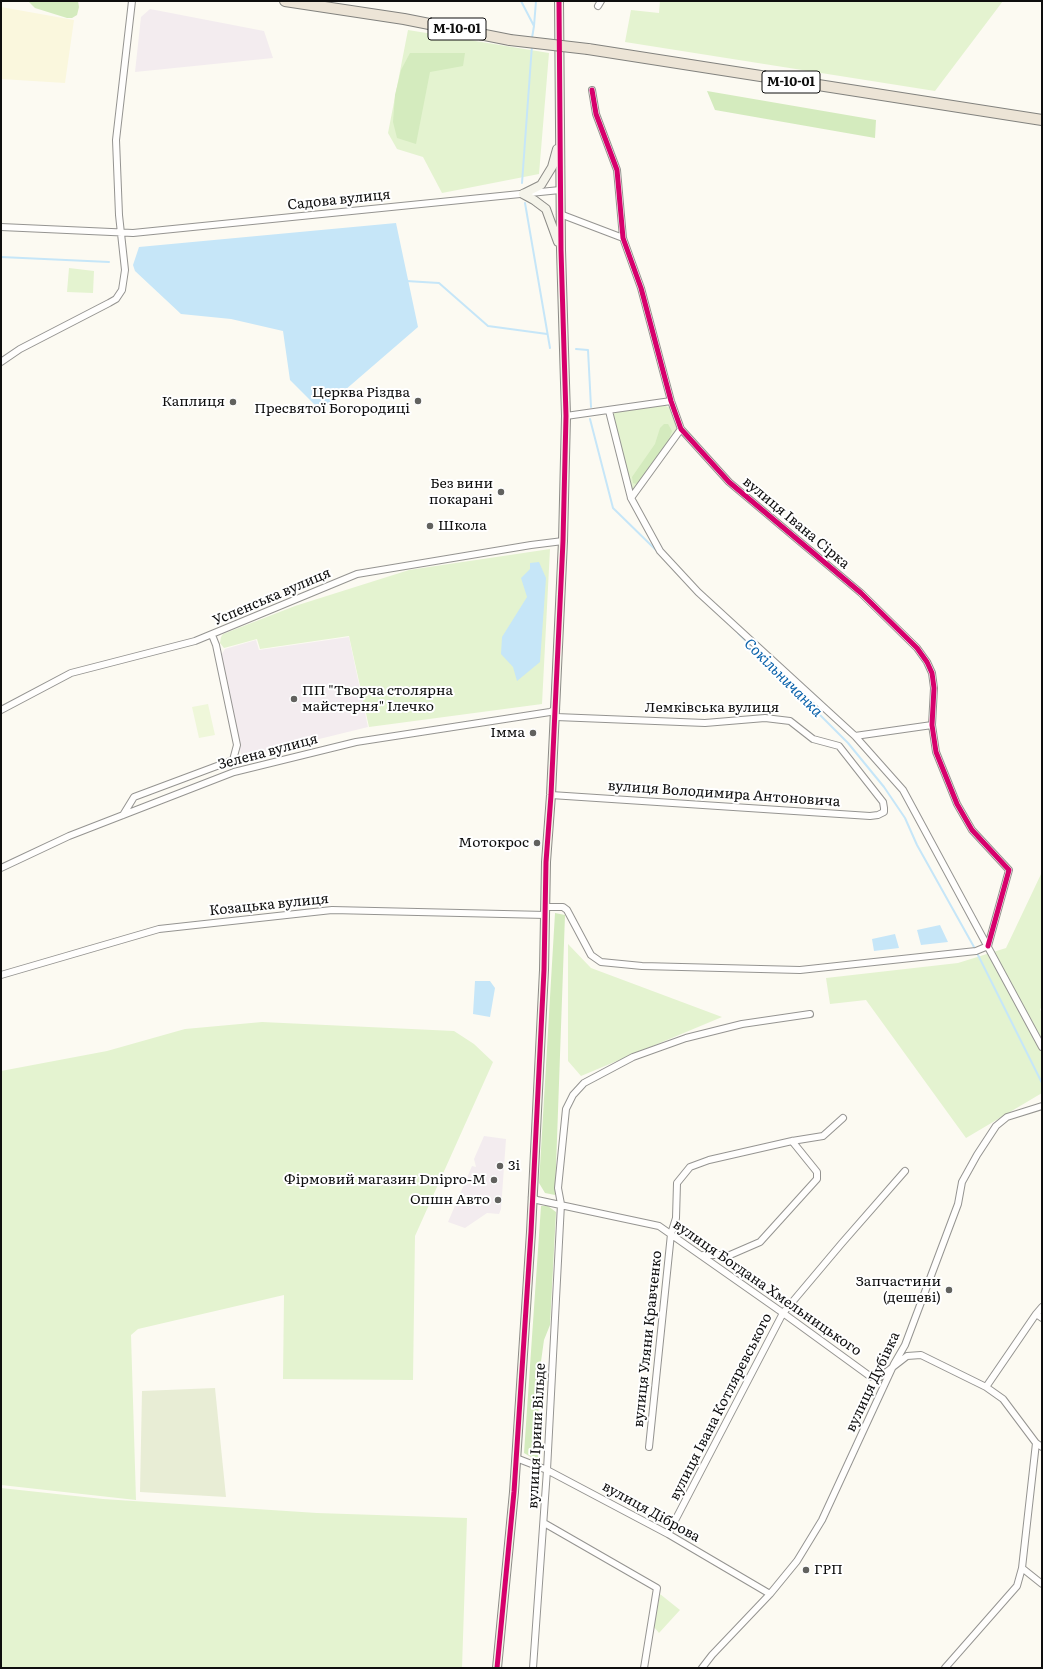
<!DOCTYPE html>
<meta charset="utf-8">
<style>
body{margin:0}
#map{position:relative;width:1043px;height:1669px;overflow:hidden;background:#fcfaf2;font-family:Literata,serif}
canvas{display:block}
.frame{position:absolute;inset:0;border:2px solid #0e0e0e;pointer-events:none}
</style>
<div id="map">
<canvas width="1043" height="1669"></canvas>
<div class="frame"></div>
</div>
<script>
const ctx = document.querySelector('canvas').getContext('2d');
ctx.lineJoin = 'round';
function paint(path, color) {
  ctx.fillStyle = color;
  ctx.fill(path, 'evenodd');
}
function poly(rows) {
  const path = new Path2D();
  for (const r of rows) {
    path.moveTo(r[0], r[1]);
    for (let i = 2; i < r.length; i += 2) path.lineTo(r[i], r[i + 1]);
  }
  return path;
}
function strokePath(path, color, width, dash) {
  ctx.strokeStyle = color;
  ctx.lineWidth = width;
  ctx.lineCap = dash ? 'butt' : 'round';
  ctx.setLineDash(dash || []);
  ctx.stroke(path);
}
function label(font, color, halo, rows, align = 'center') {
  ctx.font = font + ' Literata,serif';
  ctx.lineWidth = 4;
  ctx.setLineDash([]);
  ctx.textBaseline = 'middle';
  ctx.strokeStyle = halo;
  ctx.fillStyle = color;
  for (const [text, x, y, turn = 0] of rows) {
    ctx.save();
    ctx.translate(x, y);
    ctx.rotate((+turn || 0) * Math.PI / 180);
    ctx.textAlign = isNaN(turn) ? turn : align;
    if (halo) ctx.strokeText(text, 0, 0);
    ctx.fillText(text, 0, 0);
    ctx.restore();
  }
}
paint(poly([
 [150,9,264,31,273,58,135,72,141,17],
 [349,637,368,727,242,758,219,659,225,649,256,640,259,650],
 [484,1136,506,1139,501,1209,499,1214,487,1213,465,1228,448,1222,472,1166,476,1167,474,1159]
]), '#f3ecef');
paint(poly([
 [1,7,74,20,65,83,1,79]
]), '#faf7dd');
paint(poly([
 [660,1,1003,1,935,91,625,42,631,10,659,13],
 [408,30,549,53,539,174,442,193,423,157,397,149,388,133],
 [69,268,94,271,93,293,67,292],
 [663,405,671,408,678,426,676,436,634,491,630,492,613,414,618,411],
 [550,549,542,704,369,727,349,636,260,649,257,639,224,648,220,643,221,637,223,634,295,606,409,570],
 [1042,872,1042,1005,1040,1010,1042,1011,1042,1093,966,1138,866,1000,830,1004,826,978,958,963,1006,948],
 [568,944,591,968,722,1017,581,1076,568,1061],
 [262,1022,454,1031,474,1044,493,1062,415,1236,413,1380,283,1379,284,1295,138,1329,131,1335,136,1500,1,1485,1,1071,107,1051,185,1029],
 [1,1488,103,1499,317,1513,467,1518,462,1668,1,1668],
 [660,1594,680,1610,659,1633,654,1627]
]), '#e4f3d0');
paint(poly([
 [28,1,78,1,79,7,77,15,72,18,67,18,35,8],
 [410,53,465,53,463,66,430,72,416,144,397,138,393,122,395,95,401,70],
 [707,91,876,120,875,138,715,110],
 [664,424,668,424,672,431,668,442,640,481,636,484,633,483,632,477,655,444,660,428],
 [555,913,565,915,555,1195,545,1193,539,1183],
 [541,1206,548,1206,556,1212,550,1325,544,1340,538,1383,539,1406,536,1428,541,1437,538,1461,524,1453]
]), '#d4ebbe');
paint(poly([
 [215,1388,226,1497,140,1492,142,1391]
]), '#e8edd5');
paint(poly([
 [208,704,215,735,199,738,192,707]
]), '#eff7da');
paint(poly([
 [396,223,418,327,330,403,317,407,290,380,283,331,231,319,181,314,135,271,133,265,139,247],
 [539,562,546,578,540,662,517,681,513,667,501,654,502,637,527,597,521,578,530,569,530,563],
 [940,925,948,942,921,945,917,930],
 [895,934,899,948,874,951,872,939],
 [475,981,490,981,495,988,490,1017,473,1014]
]), '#c6e6f8');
strokePath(poly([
 [521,1,534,26,532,38],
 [534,26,536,1],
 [522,183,532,45],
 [525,203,550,348],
 [1,257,109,262],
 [406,281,439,283,488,326,547,334],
 [576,349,588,350,591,407],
 [590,419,613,508,658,552],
 [738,633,848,743,884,787,905,818,917,845,974,947],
 [978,955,1042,1083]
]), '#c6e6f8', 2);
const minor = poly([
 [598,6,601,1],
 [592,90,596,114,617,170,623,238,641,288,671,401,681,429,729,482,861,593,917,648,927,662,932,673,934,688,932,725,936,752,957,804,972,830,1009,870,988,946],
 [560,214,623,238],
 [1,227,133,233,560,190],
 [1,362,20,349,109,303,116,299,122,290,125,270,119,215,116,140,132,1],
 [609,411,631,498,660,551,698,592,855,736,903,790,1042,1047],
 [566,416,671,401],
 [631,498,681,429],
 [1,710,71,673,195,641,357,574,531,545,563,541],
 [855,736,932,725],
 [551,795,870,816,878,815,884,812,884,808,883,802,839,746,813,739,790,721,765,718,705,723,556,717],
 [123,815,134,797,233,760,237,745,216,645,212,635],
 [1,868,69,836,234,772,356,742,550,712,556,709],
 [546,907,563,907,567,910,591,955,601,962,642,966,800,970,976,951,988,946],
 [1,975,159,929,332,910,546,915],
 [532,1197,537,1200,659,1226,783,1313,871,1377,880,1377,907,1356,921,1355,986,1387,1003,1399,1036,1443,1042,1447],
 [703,1255,730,1255,760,1242,817,1179,817,1172,792,1141],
 [1036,1314,1042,1307],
 [986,1387,1036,1314,1042,1318],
 [1036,1443,1022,1568,1042,1584],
 [649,1447,671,1234,676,1218,677,1183,690,1167,709,1160,792,1141,823,1136,843,1118],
 [516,1458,547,1470,668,1534,770,1594],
 [544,1523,657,1588,644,1668],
 [668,1534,783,1313,842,1243,905,1171],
 [533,1668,547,1470,561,1204,558,1188,566,1109,573,1095,584,1083,633,1057,686,1038,742,1024,810,1014],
 [702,1668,712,1655,770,1594,797,1561,822,1520,894,1364,905,1345,958,1204,962,1182,977,1155,996,1126,1007,1117,1042,1106],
 [945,1668,1017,1586,1022,1568]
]);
const secondary = poly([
 [523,194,541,185,552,167,557,149],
 [523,194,534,200,546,209,558,242],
 [497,1668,514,1492,531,1232,544,970,546,862,551,795,563,541,566,416,561,250,559,1]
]);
const trunk = poly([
 [285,1,404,19,510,40],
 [588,49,1042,120]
]);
strokePath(minor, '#959491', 8);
strokePath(secondary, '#8c8b87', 10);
strokePath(trunk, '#82827e', 12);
strokePath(minor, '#fffefd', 6);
strokePath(secondary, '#f5f4ea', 8);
strokePath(trunk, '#ece4d6', 10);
const trunkBridge = poly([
 [510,40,588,49]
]);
strokePath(trunkBridge, '#82827e', 12, []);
strokePath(trunkBridge, '#ece4d6', 10);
strokePath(poly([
 [592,90,596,114,617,170,623,238,641,288,671,401,681,429,729,482,861,593,917,648,927,662,932,673,934,688,932,725,936,752,957,804,972,830,1009,870,988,946],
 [497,1668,514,1492,531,1232,544,970,546,862,551,795,563,541,566,416,561,250,559,1]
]), '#d6006c', 5);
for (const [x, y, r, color] of [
 [418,401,4,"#61615e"],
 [233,402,4,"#61615e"],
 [501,492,4,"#61615e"],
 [430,526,4,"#61615e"],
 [294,699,4,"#61615e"],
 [533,733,4,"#61615e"],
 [537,843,4,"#61615e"],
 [500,1166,4,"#61615e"],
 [494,1180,4,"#61615e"],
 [498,1200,4,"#61615e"],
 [949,1290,4,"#61615e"],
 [806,1570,4,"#61615e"]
]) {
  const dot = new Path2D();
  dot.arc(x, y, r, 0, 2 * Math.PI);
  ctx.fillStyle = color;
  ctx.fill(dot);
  strokePath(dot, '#fff', 1.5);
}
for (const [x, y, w] of [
 [457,29,58],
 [791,82,58]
]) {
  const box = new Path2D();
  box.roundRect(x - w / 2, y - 11, w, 22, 3);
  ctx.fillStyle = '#fff';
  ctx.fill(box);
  strokePath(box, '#0e0e0e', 1);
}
label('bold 13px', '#0e0e0e', null, [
 ["М-10-01",457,29],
 ["М-10-01",791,82]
]);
label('14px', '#0e0e0e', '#fff', [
 ["Садова вулиця",339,200,-6],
 ["вулиця Івана Сірка",796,523,40],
 ["Успенська вулиця",272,597,-23],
 ["Лемківська вулиця",712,708],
 ["Зелена вулиця",268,752,-15],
 ["вулиця Володимира Антоновича",724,794,4],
 ["Козацька вулиця",269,905,-6],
 ["вулиця Богдана Хмельницького",767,1288,35],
 ["вулиця Уляни Кравченко",648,1339,-84],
 ["вулиця Дубівка",873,1382,-65],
 ["вулиця Івана Котляревського",721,1407,-63],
 ["вулиця Ірини Вільде",537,1436,-87],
 ["вулиця Діброва",651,1512,29]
]);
label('14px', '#0e0e0e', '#fff', [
 ["Церква Різдва",410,393],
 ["Пресвятої Богородиці",410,409],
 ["Каплиця",225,402],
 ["Без вини",493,484],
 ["покарані",493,500],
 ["Школа",438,526,"left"],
 ["ПП \"Творча столярна",302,691,"left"],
 ["майстерня\" Ілечко",302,707,"left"],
 ["Імма",525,733],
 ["Мотокрос",529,843],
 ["3і",508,1166,"left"],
 ["Фірмовий магазин Dnipro-M",486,1180],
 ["Опшн Авто",490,1200],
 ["Запчастини",941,1282],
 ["(дешеві)",941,1298],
 ["ГРП",814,1570,"left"]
], 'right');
label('italic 15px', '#0c63ab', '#fff', [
 ["Сокільничанка",783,678,45]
]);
</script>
